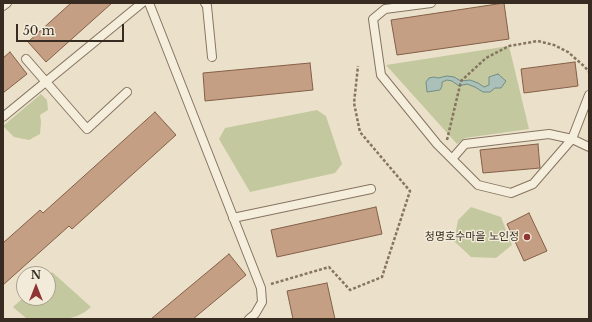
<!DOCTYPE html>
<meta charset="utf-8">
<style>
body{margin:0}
#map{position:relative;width:592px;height:322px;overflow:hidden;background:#ebe1ca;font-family:"Libre Baskerville",serif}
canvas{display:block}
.frame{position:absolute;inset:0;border:4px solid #382c22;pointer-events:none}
.north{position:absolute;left:16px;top:266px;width:40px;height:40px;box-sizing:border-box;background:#f3ebd9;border:1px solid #a89f90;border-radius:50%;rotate:0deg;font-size:11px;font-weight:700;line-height:16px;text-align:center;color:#382c22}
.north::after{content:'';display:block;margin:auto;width:14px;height:18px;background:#8f3536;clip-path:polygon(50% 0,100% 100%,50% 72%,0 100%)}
.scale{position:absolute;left:16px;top:24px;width:108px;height:18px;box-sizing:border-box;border:2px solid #382c22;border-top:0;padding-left:5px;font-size:12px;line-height:14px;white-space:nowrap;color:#382c22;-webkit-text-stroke:3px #f3ebd9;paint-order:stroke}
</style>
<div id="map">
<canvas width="592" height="322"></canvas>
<div class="frame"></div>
<div class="north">N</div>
<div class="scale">50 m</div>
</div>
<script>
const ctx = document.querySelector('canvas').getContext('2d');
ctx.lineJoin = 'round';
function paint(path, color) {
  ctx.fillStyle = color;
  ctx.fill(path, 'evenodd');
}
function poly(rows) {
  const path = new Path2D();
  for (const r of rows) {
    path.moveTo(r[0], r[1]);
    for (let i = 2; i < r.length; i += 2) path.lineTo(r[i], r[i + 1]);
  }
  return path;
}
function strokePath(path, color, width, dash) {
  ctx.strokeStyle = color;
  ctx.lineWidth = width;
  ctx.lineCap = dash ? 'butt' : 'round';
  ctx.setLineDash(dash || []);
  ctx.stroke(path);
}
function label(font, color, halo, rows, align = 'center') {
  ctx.font = font + ' "Libre Baskerville","Noto Sans KR",serif';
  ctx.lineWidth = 3;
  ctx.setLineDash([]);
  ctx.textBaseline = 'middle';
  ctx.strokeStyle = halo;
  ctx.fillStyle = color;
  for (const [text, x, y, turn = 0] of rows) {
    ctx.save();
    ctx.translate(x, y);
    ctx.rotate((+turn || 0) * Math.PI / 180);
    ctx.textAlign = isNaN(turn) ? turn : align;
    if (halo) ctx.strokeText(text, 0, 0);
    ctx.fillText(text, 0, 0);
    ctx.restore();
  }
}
paint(poly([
 [509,46,529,129,465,138,457,144,386,65],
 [41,94,47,100,48,110,40,115,41,122,40,134,29,140,14,137,3,126],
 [317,110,326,116,342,164,335,173,250,192,219,139,225,128],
 [471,207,501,217,512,245,496,258,471,257,454,241,458,220],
 [52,272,91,307,85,312,77,316,67,319,27,319,13,307,24,297,24,298,48,298,48,276]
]), '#c3c89e');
const water = poly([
 [498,74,506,81,501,88,495,88,490,92,483,92,475,87,467,84,459,86,452,81,447,80,442,82,442,86,440,90,427,92,426,82,429,78,434,77,438,78,447,76,454,77,461,81,470,80,478,83,484,87,489,85,489,77,498,74]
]);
paint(water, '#aac0b9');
strokePath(water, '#718e87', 1);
const building = poly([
 [71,3,112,3,46,62,28,42,71,3],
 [504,3,509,39,397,55,391,20,504,3],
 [10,52,27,74,3,93,3,58,10,52],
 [575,62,578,86,524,93,521,69,575,62],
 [310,63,313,90,205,101,203,73,310,63],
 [155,112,176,135,72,229,69,226,3,285,3,243,40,210,43,213,155,112],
 [538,144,540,168,483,173,480,150,538,144],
 [376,207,382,234,277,257,271,230,376,207],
 [529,213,547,251,524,261,507,224,529,213],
 [229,254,246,275,193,319,151,319,229,254],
 [327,283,335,319,293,319,287,291,327,283]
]);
paint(building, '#c59f83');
strokePath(building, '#835f48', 1);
const lane = poly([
 [149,3,261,288,262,302,255,314,249,319],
 [205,3,207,6,212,57],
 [431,3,385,9,373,19,381,75,437,144,478,185,511,193,533,184,572,139,589,95],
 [3,6,7,3],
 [26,59,87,129,127,92],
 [3,117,142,3],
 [452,159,465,144,549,134,572,139,589,147],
 [233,218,371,189]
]);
strokePath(lane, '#867460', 10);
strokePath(poly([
 [447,140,461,81,486,58,509,46,538,41,554,45,568,52,585,67,589,72],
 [271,284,329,267,350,290,382,277,410,191,360,132,354,103,358,66]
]), '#867460', 2.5, [3, 2]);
strokePath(lane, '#f6eedc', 8);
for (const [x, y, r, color] of [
 [527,237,4,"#8f3536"]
]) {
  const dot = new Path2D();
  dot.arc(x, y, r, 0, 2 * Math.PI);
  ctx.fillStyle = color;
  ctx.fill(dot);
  strokePath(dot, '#f3ebd9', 1.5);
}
label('11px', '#382c22', '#f3ebd9', [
 ["청명호수마을 노인정",519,237]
], 'right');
</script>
